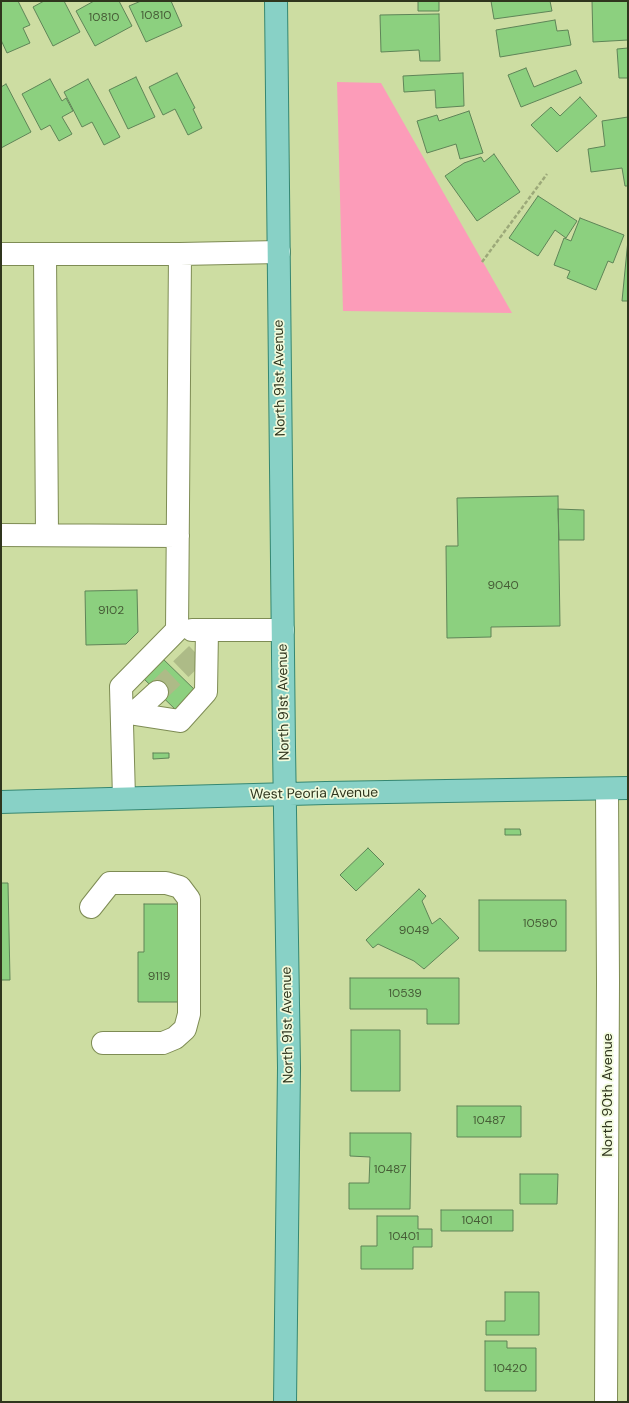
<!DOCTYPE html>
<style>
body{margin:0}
#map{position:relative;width:629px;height:1403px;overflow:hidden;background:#cddda2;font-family:"DM Sans",sans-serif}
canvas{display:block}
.frame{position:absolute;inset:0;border:2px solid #2f351d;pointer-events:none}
</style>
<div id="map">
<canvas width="629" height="1403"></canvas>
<div class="frame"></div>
</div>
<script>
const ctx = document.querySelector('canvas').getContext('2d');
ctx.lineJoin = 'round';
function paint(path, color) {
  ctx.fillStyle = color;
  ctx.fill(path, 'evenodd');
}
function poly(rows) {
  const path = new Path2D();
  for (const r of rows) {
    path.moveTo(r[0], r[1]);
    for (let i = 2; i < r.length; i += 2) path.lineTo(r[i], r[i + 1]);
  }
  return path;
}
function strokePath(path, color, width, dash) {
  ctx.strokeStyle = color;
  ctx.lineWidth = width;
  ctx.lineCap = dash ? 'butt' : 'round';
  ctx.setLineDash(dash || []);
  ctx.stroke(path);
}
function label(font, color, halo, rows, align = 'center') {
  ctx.font = font + ' "DM Sans",sans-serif';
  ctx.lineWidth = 3.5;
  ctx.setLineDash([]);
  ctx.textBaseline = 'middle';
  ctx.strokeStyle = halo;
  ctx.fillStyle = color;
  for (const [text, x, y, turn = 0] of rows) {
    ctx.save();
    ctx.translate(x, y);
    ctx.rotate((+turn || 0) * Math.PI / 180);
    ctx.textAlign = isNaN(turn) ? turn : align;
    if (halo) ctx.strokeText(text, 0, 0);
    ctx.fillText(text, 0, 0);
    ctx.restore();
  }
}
paint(poly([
 [337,82,381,83,512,313,343,311]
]), '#fc9cb9');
const building = poly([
 [1,1,18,1,30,25,23,28,30,43,7,53,1,40,1,1],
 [44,1,64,1,80,32,53,46,33,7,44,1],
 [94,1,119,1,132,26,95,46,76,11,94,1],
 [141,1,171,1,182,26,146,42,129,6,141,1],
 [418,1,439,1,439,11,418,11,418,1],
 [491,1,550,1,552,11,494,19,491,1],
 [592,1,628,1,628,40,593,42,592,1],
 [439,14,440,61,420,61,419,50,381,52,380,15,439,14],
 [555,20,557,31,568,30,571,45,500,57,496,30,555,20],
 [628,48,628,78,619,78,617,49,628,48],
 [526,68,534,87,576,70,582,83,521,107,508,75,526,68],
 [177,73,195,108,193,109,202,128,188,135,175,109,163,115,149,87,177,73],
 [463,73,464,106,436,108,435,90,404,92,403,76,463,73],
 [136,77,155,117,128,129,109,90,136,77],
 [50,79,62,101,66,98,73,111,62,117,72,134,59,141,50,125,41,130,22,94,50,79],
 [88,79,120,137,104,145,92,122,82,127,64,92,88,79],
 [6,84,31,132,1,148,1,87,6,84],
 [580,97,597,116,557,152,531,125,551,107,560,116,580,97],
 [469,111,483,153,460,159,456,144,427,153,417,121,437,115,439,121,469,111],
 [628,117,628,186,625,186,622,168,591,172,588,149,605,146,602,121,628,117],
 [494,154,520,192,477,221,445,176,464,163,481,157,484,162,494,154],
 [538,196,577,221,566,238,555,230,538,256,509,238,538,196],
 [580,218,624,235,613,263,608,261,596,290,567,278,570,271,554,265,564,238,571,241,580,218],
 [628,240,628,301,622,301,628,240],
 [558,496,560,626,491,627,491,637,447,638,446,546,458,546,457,498,558,496],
 [558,509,584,510,584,540,559,540,558,509],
 [137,590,138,632,126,644,86,645,85,591,137,590],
 [161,657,198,693,179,713,142,677,161,657],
 [153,753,169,753,169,758,153,759,153,753],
 [505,829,520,829,521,835,505,835,505,829],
 [368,848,384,864,356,891,340,875,368,848],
 [1,883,8,883,10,980,1,980,1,883],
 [419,889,426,896,422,901,432,924,440,918,459,938,424,969,414,961,378,944,373,948,366,940,419,889],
 [479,900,566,900,566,951,479,951,479,900],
 [144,904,180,904,181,1002,138,1002,138,952,144,952,144,904],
 [350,978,459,978,459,1024,427,1024,427,1009,350,1009,350,978],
 [351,1030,400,1030,400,1091,351,1091,351,1030],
 [457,1106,521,1106,521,1137,457,1137,457,1106],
 [350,1133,411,1133,410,1209,349,1209,349,1183,369,1183,370,1157,350,1156,350,1133],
 [520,1174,558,1174,557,1204,520,1204,520,1174],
 [441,1210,513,1210,513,1231,441,1231,441,1210],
 [377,1216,418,1216,418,1229,432,1229,432,1247,413,1247,413,1269,361,1269,361,1246,377,1246,377,1216],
 [505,1292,539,1292,539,1335,486,1335,486,1321,505,1321,505,1292],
 [485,1341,507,1341,507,1348,536,1348,536,1391,485,1391,485,1341]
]);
paint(building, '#8cd07f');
strokePath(building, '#5e8457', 1);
strokePath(poly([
 [157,692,207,644]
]), '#adbb87', 22, [22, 11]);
const minor = poly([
 [1,254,180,254],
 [45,254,47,535],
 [1,535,178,536],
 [192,630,283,630],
 [122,712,180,721,206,692,207,630],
 [134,713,157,692],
 [124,798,121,687,177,630,180,254,279,252],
 [91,907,110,883,166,883,180,887,189,899,189,1014,185,1029,175,1038,163,1043,103,1043],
 [606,1402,608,982,607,789]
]);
const major = poly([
 [276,1,284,747,289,1068,285,1402],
 [1,802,326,793,628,788]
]);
strokePath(minor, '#7e8c54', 24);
strokePath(major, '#358772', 24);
strokePath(poly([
 [482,262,547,174]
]), '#9ca979', 2.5, [4, 2]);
strokePath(minor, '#fff', 22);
strokePath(major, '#88d1c6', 22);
label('12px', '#465c36', null, [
 ["10810",156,16],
 ["10810",104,18],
 ["9040",503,586],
 ["9102",111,611],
 ["10590",540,924],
 ["9049",414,931],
 ["9119",159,977],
 ["10539",405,994],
 ["10487",489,1121],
 ["10487",390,1170],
 ["10401",477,1221],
 ["10401",404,1237],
 ["10420",510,1369]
]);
label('14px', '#2f351d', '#f1fadc', [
 ["North 91st Avenue",280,378,-91],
 ["North 91st Avenue",284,702,-91],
 ["West Peoria Avenue",314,794,-1],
 ["North 91st Avenue",288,1025,-91],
 ["North 90th Avenue",608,1095,-90]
]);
</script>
